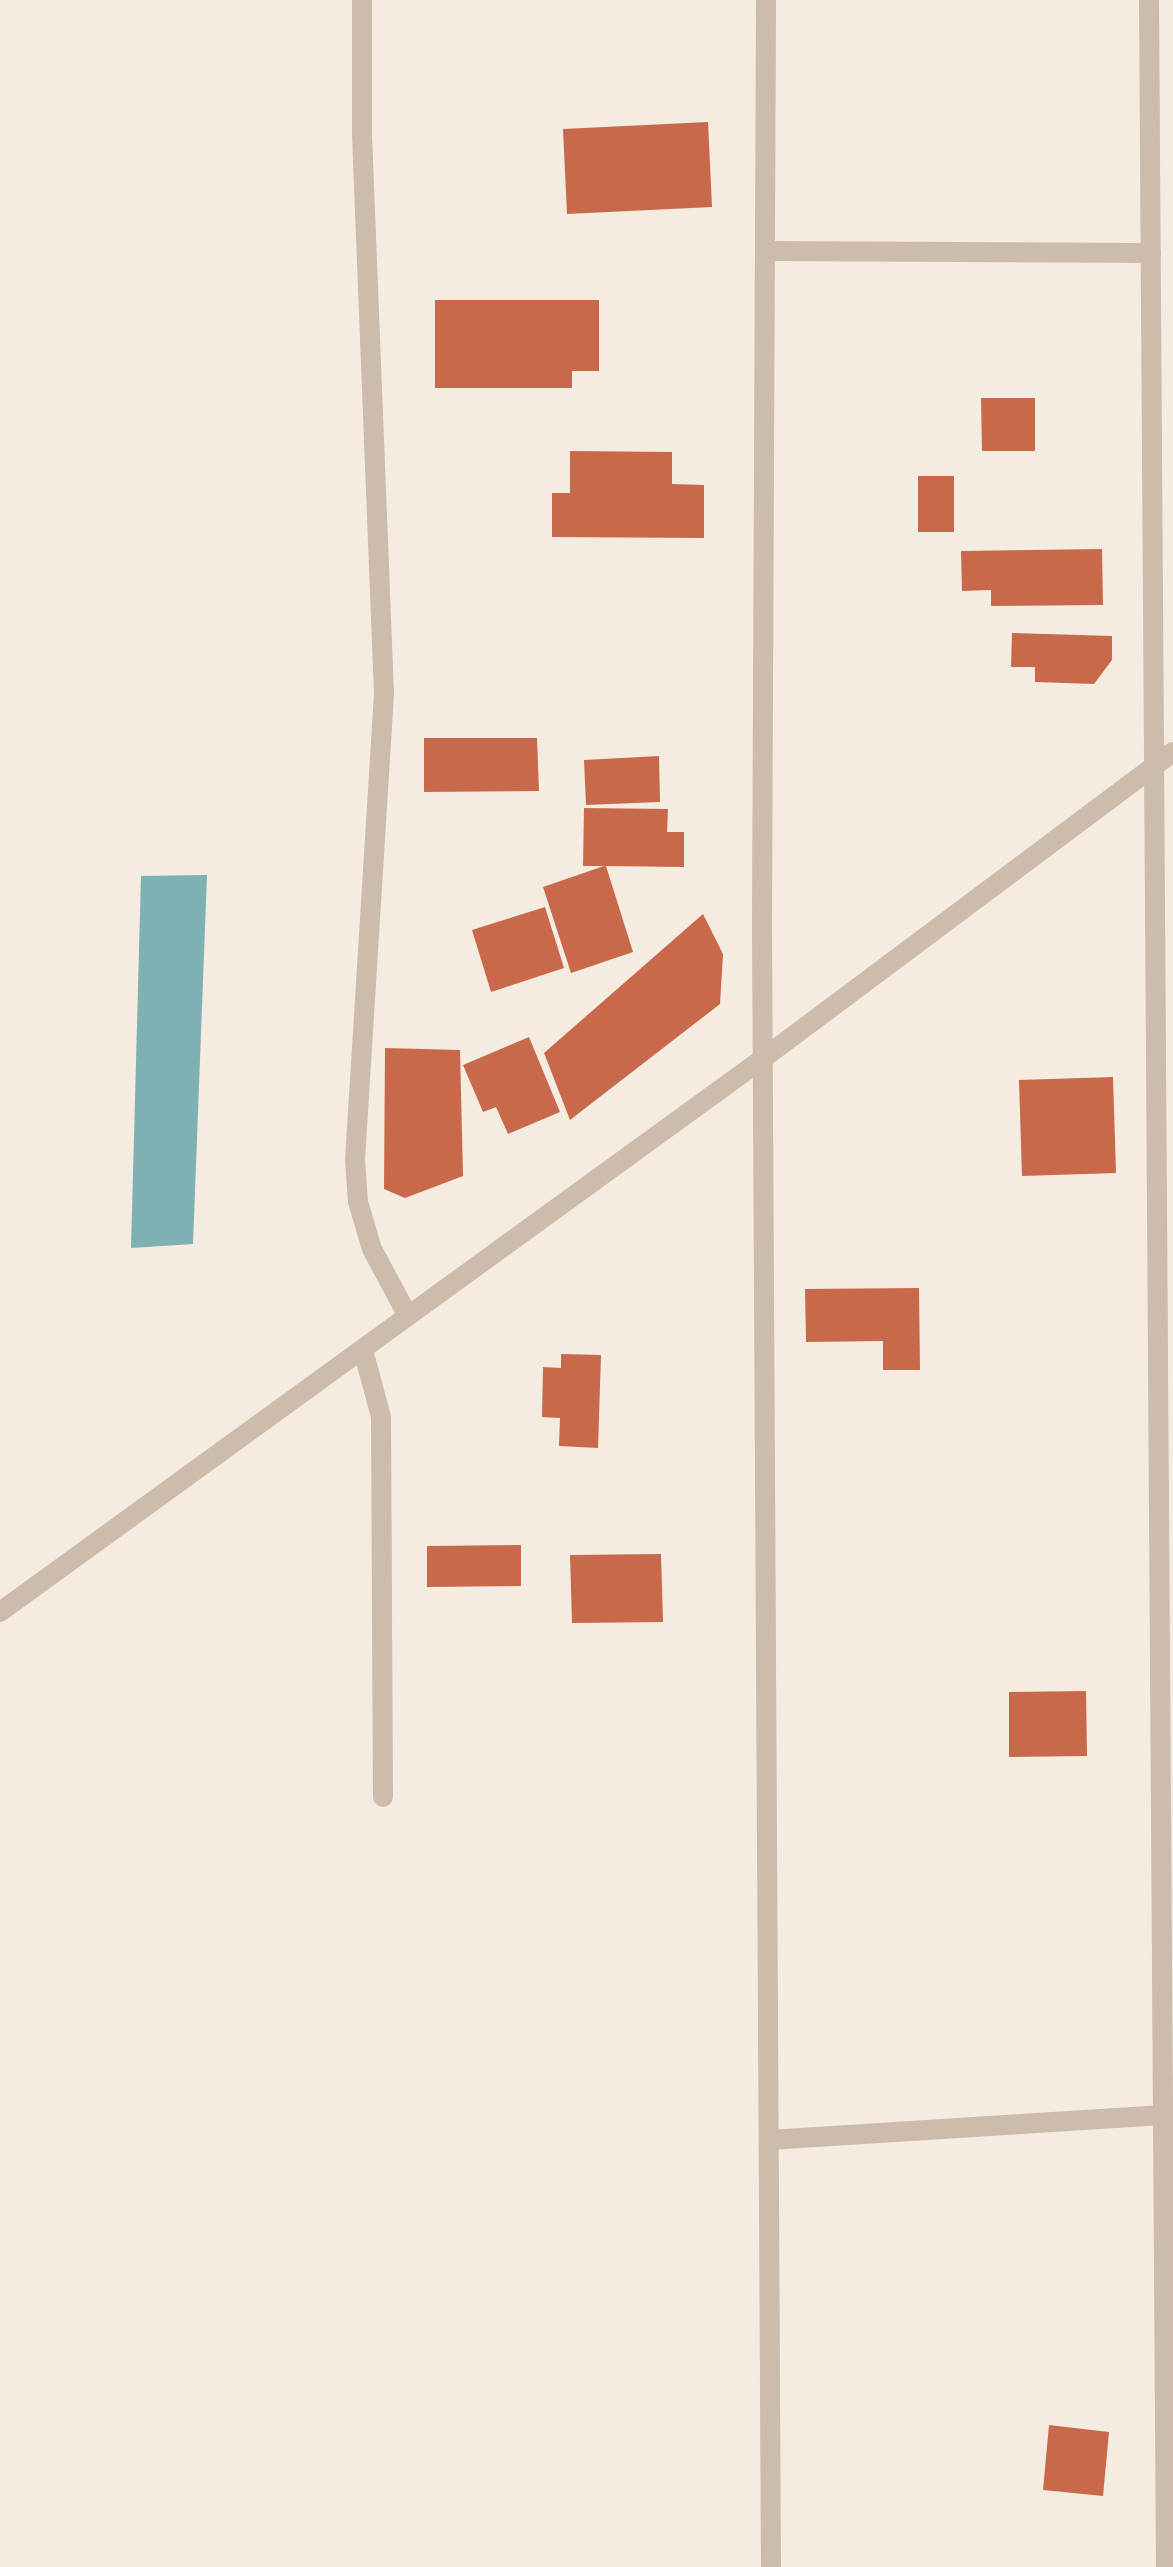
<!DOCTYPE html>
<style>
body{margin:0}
canvas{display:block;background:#f4ebe1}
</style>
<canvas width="1173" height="2567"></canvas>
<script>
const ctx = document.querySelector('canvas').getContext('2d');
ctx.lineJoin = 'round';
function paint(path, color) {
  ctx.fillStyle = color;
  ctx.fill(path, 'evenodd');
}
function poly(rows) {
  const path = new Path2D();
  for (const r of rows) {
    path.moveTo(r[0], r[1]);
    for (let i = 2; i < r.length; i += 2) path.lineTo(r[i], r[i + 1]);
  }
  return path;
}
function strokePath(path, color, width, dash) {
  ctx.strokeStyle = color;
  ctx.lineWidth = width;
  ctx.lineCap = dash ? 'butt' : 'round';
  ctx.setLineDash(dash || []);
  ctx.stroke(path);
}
paint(poly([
 [207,875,193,1244,131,1248,141,876]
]), '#7fb0b2');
paint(poly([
 [708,122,712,207,567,214,563,129],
 [435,300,599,300,599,371,572,371,572,388,435,388],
 [981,398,1035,398,1035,451,982,451],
 [570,451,672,452,672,484,704,485,704,538,552,537,552,493,570,493],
 [918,476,954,476,954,532,918,532],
 [1102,549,1103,605,991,606,991,590,962,591,961,551],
 [1012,633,1112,636,1112,660,1094,684,1035,682,1035,667,1011,667],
 [424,738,537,738,539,791,424,792],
 [659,756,660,802,586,805,584,760],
 [584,808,668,809,667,832,684,832,684,867,606,866,633,952,571,973,543,887,604,866,583,866],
 [545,907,564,968,491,992,472,930],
 [703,914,723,954,720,1004,570,1120,544,1053],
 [529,1037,560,1112,508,1134,496,1107,483,1112,463,1065],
 [385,1048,460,1050,463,1176,405,1198,384,1189],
 [1113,1077,1116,1173,1022,1176,1019,1080],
 [919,1288,920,1370,883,1370,883,1341,806,1342,805,1289],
 [561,1354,601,1355,598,1448,559,1446,560,1418,542,1417,543,1367,561,1368],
 [521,1545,521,1586,427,1587,427,1546],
 [661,1554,663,1622,572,1623,570,1555],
 [1086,1691,1087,1756,1009,1757,1009,1692],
 [1049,2425,1109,2432,1103,2496,1043,2490]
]), '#c8694b');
strokePath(poly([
 [765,251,1151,253]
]), '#cdbbac', 20);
strokePath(poly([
 [362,0,362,135,384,694,355,1160,358,1202,372,1249,408,1316],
 [766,0,762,926,771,2567],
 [1149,0,1166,2567],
 [363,1350,381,1417,383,1797],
 [769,2140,1163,2115,1173,2110]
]), '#cdbbac', 20);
strokePath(poly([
 [0,1612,765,1057,1173,752]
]), '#cdbbac', 20);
</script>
